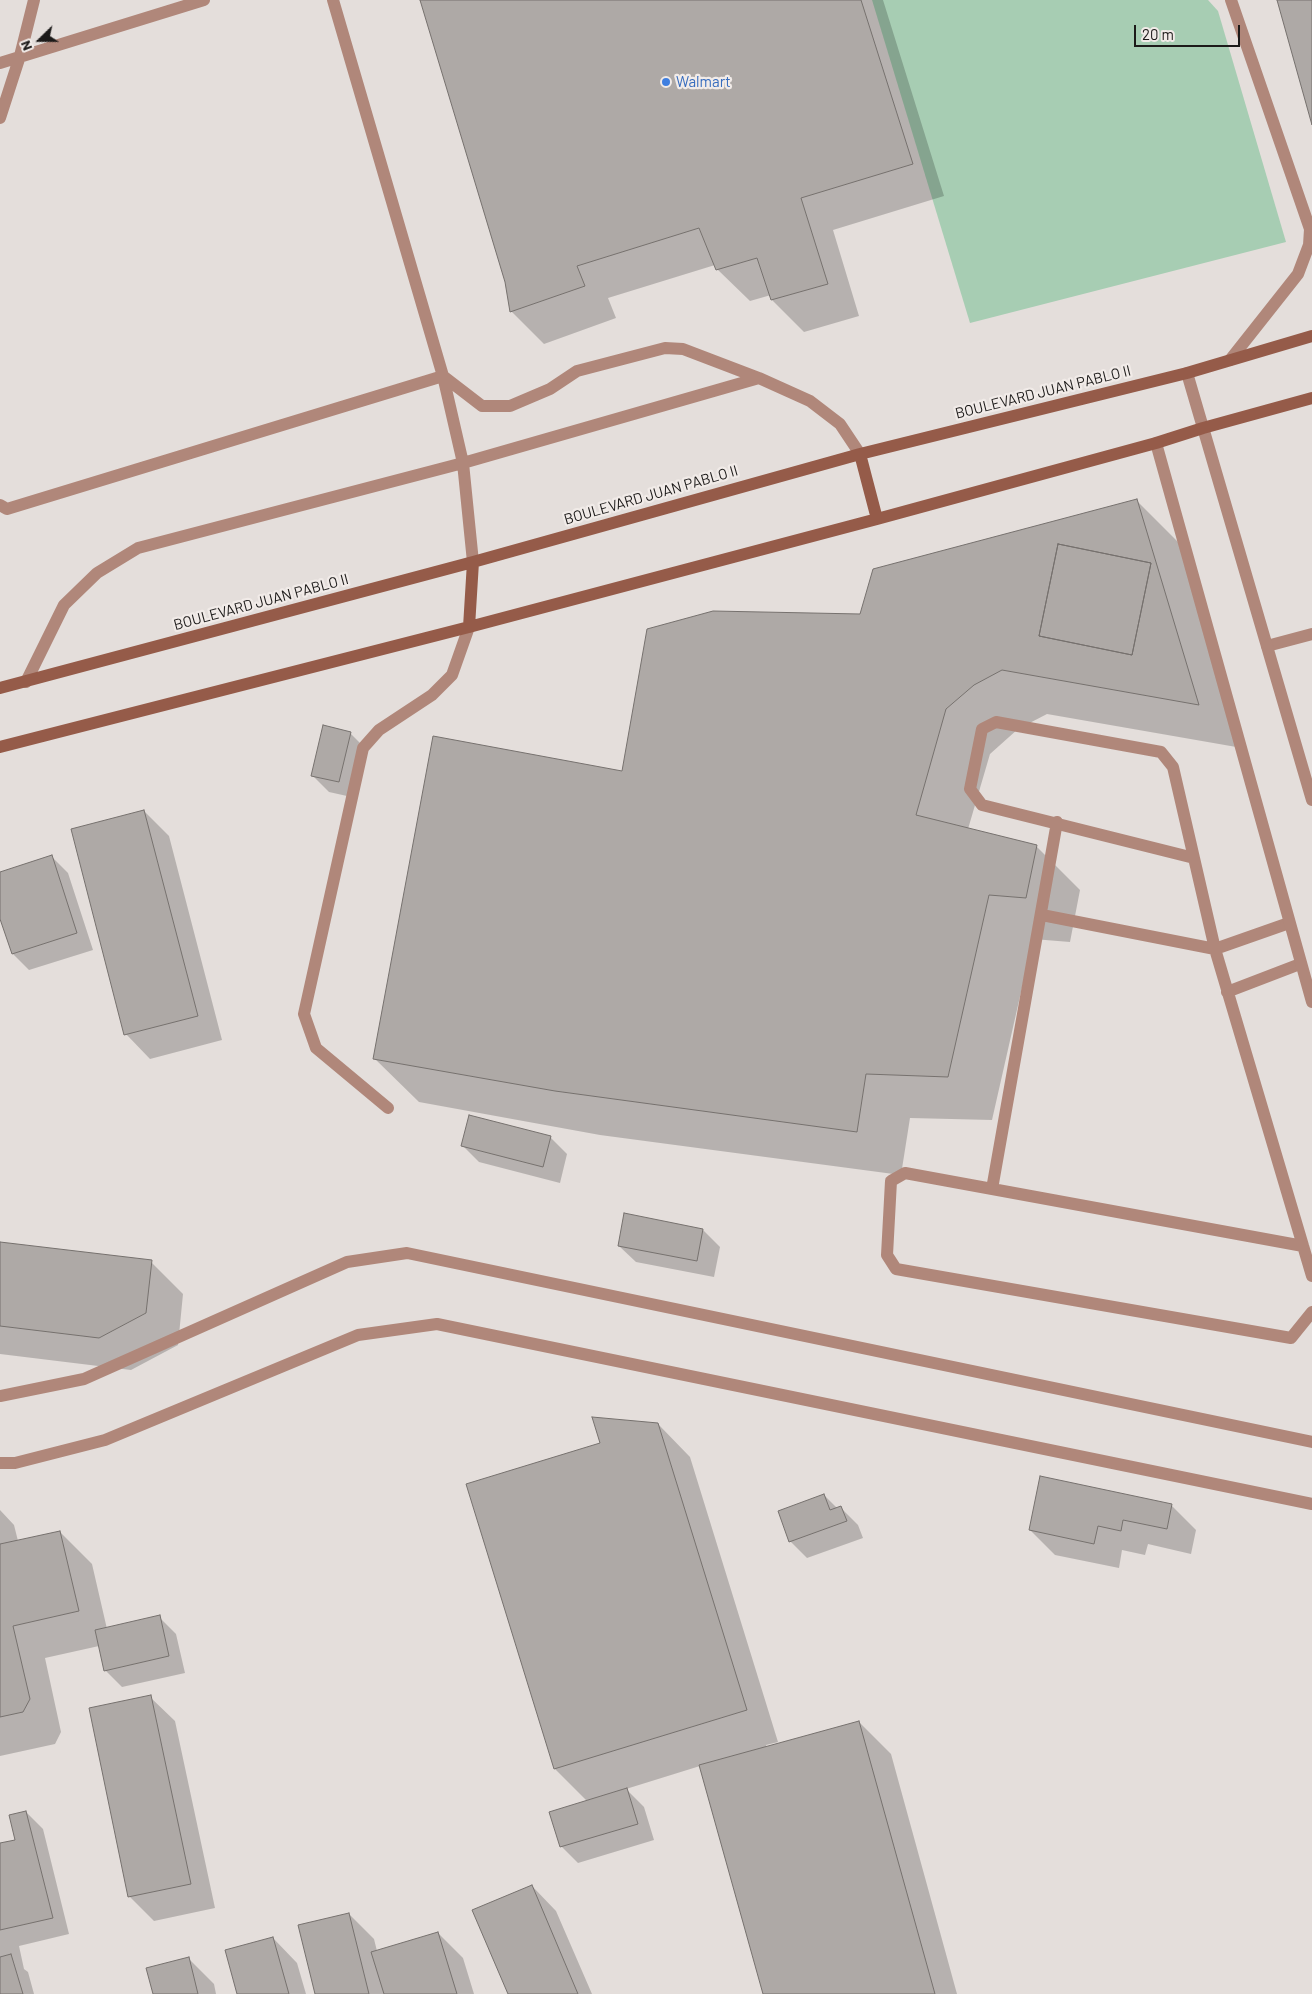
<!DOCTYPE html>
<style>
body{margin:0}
#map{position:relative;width:1312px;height:1994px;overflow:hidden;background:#e4dedb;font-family:Barlow,sans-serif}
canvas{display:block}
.north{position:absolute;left:15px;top:15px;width:50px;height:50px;-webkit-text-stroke:4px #f1ebe8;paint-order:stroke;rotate:248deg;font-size:14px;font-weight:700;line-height:20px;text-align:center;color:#1c1a19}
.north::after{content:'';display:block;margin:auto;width:18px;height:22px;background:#1c1a19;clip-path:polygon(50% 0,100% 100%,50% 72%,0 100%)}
.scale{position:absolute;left:1134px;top:25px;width:106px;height:22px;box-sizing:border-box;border:2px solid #1c1a19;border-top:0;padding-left:6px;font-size:15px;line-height:18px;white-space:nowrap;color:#1c1a19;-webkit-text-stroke:4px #f1ebe8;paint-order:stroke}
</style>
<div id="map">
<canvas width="1312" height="1994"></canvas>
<div class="north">N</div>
<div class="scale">20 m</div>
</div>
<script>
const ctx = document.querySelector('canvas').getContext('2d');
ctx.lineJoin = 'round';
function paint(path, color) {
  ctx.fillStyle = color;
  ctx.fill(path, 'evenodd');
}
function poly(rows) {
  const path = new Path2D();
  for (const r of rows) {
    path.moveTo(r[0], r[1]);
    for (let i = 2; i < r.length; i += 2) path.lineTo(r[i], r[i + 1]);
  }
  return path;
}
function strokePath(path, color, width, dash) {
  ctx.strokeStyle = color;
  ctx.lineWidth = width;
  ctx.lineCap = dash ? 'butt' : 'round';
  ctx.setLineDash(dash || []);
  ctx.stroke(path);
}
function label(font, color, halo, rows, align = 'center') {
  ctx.font = font + ' Barlow,sans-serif';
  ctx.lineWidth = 4.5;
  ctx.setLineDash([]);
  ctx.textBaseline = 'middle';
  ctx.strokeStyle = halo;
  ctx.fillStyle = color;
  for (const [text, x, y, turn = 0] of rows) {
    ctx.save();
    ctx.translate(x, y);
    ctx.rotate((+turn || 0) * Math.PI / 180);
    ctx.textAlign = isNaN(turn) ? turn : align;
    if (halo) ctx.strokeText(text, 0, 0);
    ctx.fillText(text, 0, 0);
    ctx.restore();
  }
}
paint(poly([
 [872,0,1208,0,1218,11,1286,242,970,323]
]), '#a7cdb3');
paint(poly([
 [421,0,883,0,944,196,833,230,859,316,804,332,772,300,771,295,750,301,717,269,715,265,608,298,616,318,544,344,512,312,506,282],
 [1137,501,1181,545,1242,748,1047,714,1018,729,990,754,968,829,1036,846,1080,890,1070,942,1033,939,992,1120,910,1118,901,1175,600,1135,419,1102,374,1058,623,772,861,616],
 [350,733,367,750,356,798,329,792,313,776],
 [144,811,169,836,222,1040,150,1059,126,1034],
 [52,857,68,873,93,950,29,970,13,954,0,914,0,874],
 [550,1137,567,1154,560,1183,479,1162,462,1145],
 [625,1215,703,1230,720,1247,714,1277,636,1262,619,1246],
 [0,1244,151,1262,183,1294,178,1345,131,1370,0,1354],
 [658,1424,690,1457,778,1742,766,1745,767,1748,859,1722,891,1754,957,1994,764,1994,700,1766,626,1789,644,1807,654,1840,578,1863,561,1846,588,1802,555,1769,602,1444],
 [824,1495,838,1509,841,1508,858,1525,863,1538,807,1558,790,1541],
 [1171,1505,1196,1530,1191,1554,1148,1544,1145,1555,1122,1550,1119,1568,1055,1555,1030,1530],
 [0,1510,14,1525,18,1541,60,1532,92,1564,107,1629,159,1617,176,1634,185,1673,122,1687,105,1670,99,1646,45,1658,61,1732,55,1744,0,1756],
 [150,1697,175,1721,215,1908,154,1921,129,1896],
 [26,1812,43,1829,69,1934,19,1946,24,1969,28,1972,34,1994,0,1994,0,1844,17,1841],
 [532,1886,556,1911,592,1994,509,1994],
 [349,1914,374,1939,377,1951,438,1933,463,1958,474,1994,316,1994],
 [273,1938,297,1963,306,1994,238,1994],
 [189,1959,214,1984,216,1994,154,1994]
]), '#0003');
const building = poly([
 [420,0,861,0,913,164,801,198,828,284,771,300,757,258,716,270,699,228,577,266,585,286,510,312,505,282,420,0],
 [1277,0,1312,0,1312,125,1277,0],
 [1137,499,1199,705,1002,670,974,685,946,709,916,815,1037,845,1026,898,989,895,948,1077,866,1074,857,1132,555,1091,373,1059,433,736,622,771,647,629,713,611,860,614,873,569,1137,499],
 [1058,544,1151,563,1132,655,1039,636,1058,544],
 [1058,544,1151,563,1132,655,1039,636,1058,544],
 [323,725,351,732,339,782,311,776,323,725],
 [144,810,198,1016,124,1035,71,829,144,810],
 [52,855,77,933,12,954,0,919,0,872,52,855],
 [469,1115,551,1136,543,1167,461,1146,469,1115],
 [624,1213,703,1229,697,1261,618,1246,624,1213],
 [0,1242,152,1260,146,1313,99,1338,0,1326,0,1242],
 [592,1417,658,1423,747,1710,554,1769,466,1484,600,1443,592,1417],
 [1040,1476,1172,1504,1167,1529,1123,1520,1121,1531,1098,1526,1094,1544,1029,1530,1040,1476],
 [824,1494,830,1510,841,1506,847,1521,789,1542,778,1511,824,1494],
 [60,1531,79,1611,13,1626,30,1699,23,1712,0,1717,0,1544,60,1531],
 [160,1615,169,1656,104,1671,95,1630,160,1615],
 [151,1695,191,1884,128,1897,89,1708,151,1695],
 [859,1721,935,1994,763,1994,699,1765,859,1721],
 [627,1788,638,1824,560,1847,549,1812,627,1788],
 [26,1811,53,1918,0,1930,0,1843,15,1840,9,1815,26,1811],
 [532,1885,578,1994,508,1994,472,1910,532,1885],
 [349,1913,369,1994,315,1994,298,1925,349,1913],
 [438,1932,457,1994,384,1994,371,1952,438,1932],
 [273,1937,289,1994,237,1994,225,1950,273,1937],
 [11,1954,23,1994,0,1994,0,1957,11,1954],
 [189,1957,198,1994,153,1994,146,1968,189,1957]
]);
paint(building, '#aea9a6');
strokePath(building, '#76716e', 1);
strokePath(poly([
 [333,0,443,376,463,463,473,562],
 [0,63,204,0],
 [0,118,20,56,34,0],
 [1230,360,1298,274,1309,245,1310,229,1231,0],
 [0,505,7,509,443,376,482,406,510,406,550,389,577,371,665,348,683,349,759,378],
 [1267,646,1312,634],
 [26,682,64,605,97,573,138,548,463,463,759,378,810,401,840,424,860,454],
 [1194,858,982,805,970,789,982,729,996,722,1161,752,1173,767,1215,949,1312,1276],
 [1042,915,1215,949,1289,923],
 [1227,992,1300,964],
 [388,1108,316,1048,304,1014,363,748,379,730,432,695,452,675,469,627],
 [992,1189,1057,822],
 [1303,1246,905,1173,891,1181,887,1255,896,1269,1291,1338,1312,1312]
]), '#b0877a', 12);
strokePath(poly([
 [1187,373,1312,800],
 [1156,443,1312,1002],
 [0,1396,84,1379,347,1262,407,1253,1312,1442],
 [0,1463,15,1463,105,1440,358,1335,437,1324,1312,1504]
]), '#b0877a', 12);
strokePath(poly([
 [860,454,877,519],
 [469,627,473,562],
 [0,688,473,562,860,454,1187,373,1312,336],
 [0,747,469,627,877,519,1156,443,1203,428,1312,398]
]), '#955b49', 12);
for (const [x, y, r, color] of [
 [666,82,5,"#3f7fe0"]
]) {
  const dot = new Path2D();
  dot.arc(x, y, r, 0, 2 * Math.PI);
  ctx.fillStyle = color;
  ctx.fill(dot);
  strokePath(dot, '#f1ebe8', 2);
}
label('15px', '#366cbe', '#f1ebe8', [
 ["Walmart",676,82]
], 'left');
label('15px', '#1c1a19', '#f1ebe8', [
 ["BOULEVARD JUAN PABLO II",1043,392,-14],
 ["BOULEVARD JUAN PABLO II",651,495,-16],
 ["BOULEVARD JUAN PABLO II",261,602,-15]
]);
</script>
